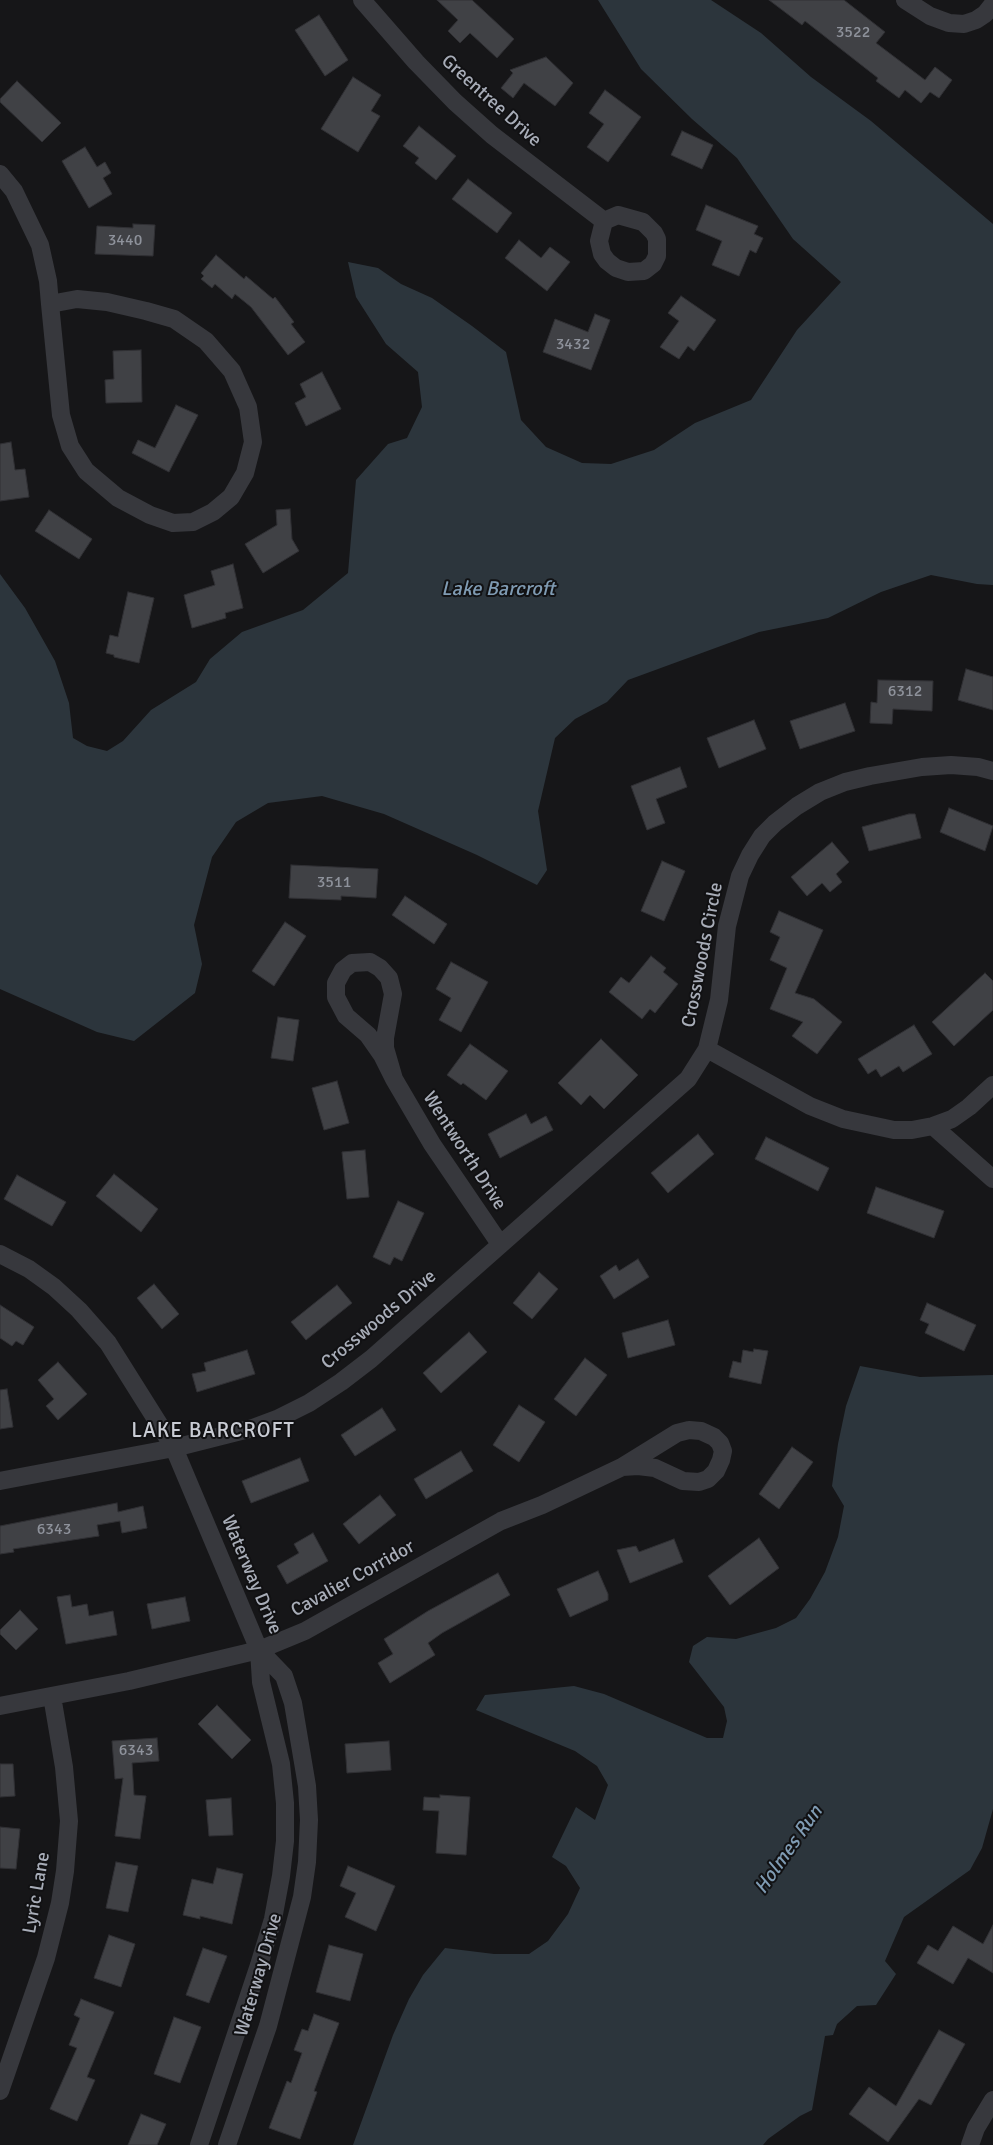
<!DOCTYPE html>
<style>
body{margin:0}
canvas{display:block;background:#161618}
</style>
<canvas width="993" height="2145"></canvas>
<script>
const ctx = document.querySelector('canvas').getContext('2d');
ctx.lineJoin = 'round';
function paint(path, color) {
  ctx.fillStyle = color;
  ctx.fill(path, 'evenodd');
}
function poly(rows) {
  const path = new Path2D();
  for (const r of rows) {
    path.moveTo(r[0], r[1]);
    for (let i = 2; i < r.length; i += 2) path.lineTo(r[i], r[i + 1]);
  }
  return path;
}
function strokePath(path, color, width, dash) {
  ctx.strokeStyle = color;
  ctx.lineWidth = width;
  ctx.lineCap = dash ? 'butt' : 'round';
  ctx.setLineDash(dash || []);
  ctx.stroke(path);
}
function label(font, color, halo, rows, align = 'center') {
  ctx.font = font + ' Signika,sans-serif';
  ctx.lineWidth = 4;
  ctx.setLineDash([]);
  ctx.textBaseline = 'middle';
  ctx.strokeStyle = halo;
  ctx.fillStyle = color;
  for (const [text, x, y, turn = 0] of rows) {
    ctx.save();
    ctx.translate(x, y);
    ctx.rotate((+turn || 0) * Math.PI / 180);
    ctx.textAlign = isNaN(turn) ? turn : align;
    if (halo) ctx.strokeText(text, 0, 0);
    ctx.fillText(text, 0, 0);
    ctx.restore();
  }
}
paint(poly([
 [598,0,711,0,761,33,811,77,871,121,993,224,993,585,977,584,931,575,881,592,828,618,759,632,628,680,607,702,575,719,555,738,538,811,547,870,537,885,477,855,384,814,322,796,268,803,236,822,212,857,194,925,202,964,195,993,134,1041,97,1032,0,989,0,574,25,608,55,661,69,703,73,738,87,746,107,751,123,741,151,710,196,682,210,659,242,632,303,610,348,573,356,480,388,444,407,438,422,407,418,372,386,344,356,297,348,262,378,268,401,284,432,298,472,326,506,352,521,420,546,447,582,463,611,464,654,450,695,423,751,400,797,330,841,282,793,239,737,158,692,119,641,69],
 [860,1366,920,1377,993,1375,993,1809,982,1848,970,1870,904,1917,885,1961,896,1974,876,2005,857,2006,837,2024,833,2035,825,2036,812,2110,800,2116,768,2139,763,2145,353,2145,393,2035,409,1999,423,1975,445,1948,494,1954,529,1954,548,1941,568,1914,580,1888,566,1866,552,1857,576,1807,595,1820,608,1785,597,1766,575,1751,476,1710,485,1695,574,1686,604,1694,707,1738,723,1738,727,1721,724,1707,689,1662,693,1646,707,1637,736,1639,776,1628,796,1618,810,1599,825,1572,838,1537,844,1506,832,1486,838,1444,846,1406]
]), '#2c353c');
const building = poly([
 [437,0,472,0,514,39,497,58,470,33,460,43,448,31,458,20,437,0],
 [769,0,844,0,885,32,876,43,925,80,935,67,952,80,939,98,930,92,921,103,905,90,899,98,876,81,878,78,805,21,802,25,769,0],
 [319,15,348,60,325,76,295,30,319,15],
 [546,57,573,83,555,106,524,83,513,98,501,88,513,73,510,70,546,57],
 [353,77,381,95,371,111,380,116,358,152,321,129,353,77],
 [17,81,61,123,42,142,0,102,0,99,17,81],
 [605,90,641,117,608,162,587,147,604,124,589,113,605,90],
 [419,126,456,156,436,180,415,163,419,158,403,146,419,126],
 [682,131,713,145,702,169,671,155,682,131],
 [85,147,97,167,105,162,111,173,103,178,112,194,89,208,62,161,85,147],
 [468,179,512,213,497,233,452,199,468,179],
 [706,205,758,226,754,234,763,238,756,253,750,250,739,276,712,265,722,241,696,230,706,205],
 [133,224,155,225,153,256,95,254,97,226,133,228,133,224],
 [519,240,541,258,550,247,570,262,547,291,505,258,519,240],
 [216,255,244,279,246,276,273,299,275,297,294,322,291,324,305,342,288,355,251,307,235,294,232,299,215,284,212,288,201,279,204,276,201,273,216,255],
 [681,296,716,320,694,351,688,346,679,359,660,347,679,321,668,313,681,296],
 [595,314,610,320,591,370,543,352,555,319,588,332,595,314],
 [141,350,142,402,106,403,105,380,114,379,113,351,141,350],
 [322,372,341,409,306,426,295,403,306,397,300,384,322,372],
 [176,405,198,415,169,472,132,453,138,440,155,448,176,405],
 [11,442,15,470,25,469,29,497,0,501,0,444,11,442],
 [290,509,292,539,299,551,263,573,245,544,277,525,276,510,290,509],
 [49,510,92,539,79,559,35,531,49,510],
 [233,564,243,608,225,613,226,618,192,628,184,595,215,585,211,571,233,564],
 [128,592,154,598,139,663,114,657,114,655,106,653,110,635,118,637,128,592],
 [966,669,993,677,993,710,958,700,966,669],
 [878,680,933,681,932,711,893,709,892,724,870,723,871,702,877,703,878,680],
 [845,703,855,731,800,749,790,721,845,703],
 [754,720,766,749,719,768,707,738,754,720],
 [680,767,687,787,656,799,665,823,647,830,631,786,680,767],
 [949,808,993,826,985,851,940,832,949,808],
 [909,814,915,814,921,838,869,851,862,827,909,814],
 [832,842,849,862,836,874,842,882,830,892,822,883,807,896,791,877,832,842],
 [662,861,685,871,664,921,641,911,662,861],
 [291,865,378,869,376,898,341,896,341,900,289,898,291,865],
 [405,896,447,924,434,944,392,915,405,896],
 [779,911,823,930,795,993,814,999,842,1022,817,1054,792,1036,803,1022,770,1009,787,968,770,960,780,937,770,932,779,911],
 [285,922,306,936,274,986,252,971,285,922],
 [651,956,666,968,663,972,678,984,655,1013,650,1009,642,1019,609,992,621,977,629,983,651,956],
 [451,962,488,982,461,1032,439,1020,451,998,436,989,451,962],
 [985,973,993,981,993,1010,954,1046,932,1022,985,973],
 [278,1017,299,1020,293,1061,271,1058,278,1017],
 [914,1025,932,1054,903,1072,899,1066,881,1077,876,1069,868,1074,858,1059,914,1025],
 [601,1039,638,1075,604,1109,590,1095,581,1105,558,1083,601,1039],
 [470,1044,508,1071,486,1100,463,1083,461,1085,447,1075,470,1044],
 [337,1081,349,1123,324,1130,312,1088,337,1081],
 [526,1114,531,1124,546,1116,553,1130,500,1158,488,1134,526,1114],
 [698,1134,714,1154,668,1193,651,1173,698,1134],
 [766,1137,829,1168,818,1191,755,1159,766,1137],
 [365,1150,369,1197,347,1199,342,1152,365,1150],
 [114,1174,158,1209,141,1232,96,1196,114,1174],
 [17,1175,66,1202,52,1226,4,1199,17,1175],
 [876,1187,944,1211,934,1238,867,1213,876,1187],
 [398,1201,424,1213,402,1261,394,1257,390,1265,373,1257,398,1201],
 [638,1259,649,1277,614,1299,600,1276,616,1265,619,1271,638,1259],
 [539,1272,558,1289,532,1319,513,1303,539,1272],
 [154,1284,179,1314,162,1329,137,1298,154,1284],
 [337,1285,352,1303,306,1340,291,1322,337,1285],
 [927,1303,976,1325,964,1351,925,1333,929,1324,920,1320,927,1303],
 [0,1305,34,1327,23,1345,16,1341,12,1346,0,1338,0,1305],
 [668,1320,675,1345,628,1358,622,1333,668,1320],
 [469,1332,487,1352,441,1393,423,1373,469,1332],
 [754,1349,768,1351,761,1384,729,1377,733,1361,741,1363,743,1350,753,1352,754,1349],
 [247,1350,255,1374,197,1392,192,1374,206,1371,204,1363,247,1350],
 [585,1358,607,1375,576,1416,554,1399,585,1358],
 [58,1362,87,1394,58,1420,46,1406,54,1399,38,1380,58,1362],
 [7,1389,13,1427,0,1429,0,1390,7,1389],
 [519,1405,545,1422,519,1462,493,1445,519,1405],
 [382,1408,396,1430,355,1456,341,1435,382,1408],
 [792,1447,813,1462,779,1509,759,1494,792,1447],
 [461,1451,473,1471,426,1499,414,1479,461,1451],
 [300,1458,309,1481,251,1503,242,1481,300,1458],
 [380,1495,396,1515,359,1544,343,1524,380,1495],
 [117,1503,118,1512,143,1506,147,1528,122,1533,120,1521,97,1525,99,1536,13,1549,14,1552,0,1554,0,1526,117,1503],
 [313,1533,328,1561,287,1584,277,1566,299,1553,294,1544,313,1533],
 [759,1538,779,1568,730,1605,708,1576,759,1538],
 [674,1539,683,1562,630,1583,617,1550,636,1546,639,1552,674,1539],
 [598,1571,608,1594,608,1600,570,1617,557,1589,598,1571],
 [498,1573,510,1595,442,1633,428,1643,435,1655,390,1683,378,1663,393,1654,384,1639,428,1611,498,1573],
 [70,1595,72,1607,87,1604,89,1616,113,1611,117,1635,66,1644,57,1597,70,1595],
 [185,1597,190,1621,152,1629,147,1604,185,1597],
 [20,1610,38,1629,16,1650,0,1634,0,1630,20,1610],
 [217,1705,251,1740,232,1759,198,1724,217,1705],
 [157,1738,159,1761,132,1763,134,1795,146,1796,140,1839,115,1836,123,1778,115,1779,112,1741,157,1738],
 [389,1741,391,1770,347,1773,345,1744,389,1741],
 [0,1764,13,1764,15,1796,0,1797,0,1764],
 [440,1795,470,1797,466,1855,436,1853,439,1811,423,1810,424,1797,440,1798,440,1795],
 [231,1798,233,1835,209,1836,206,1800,231,1798],
 [0,1827,20,1829,16,1869,0,1868,0,1827],
 [116,1862,138,1866,128,1912,106,1908,116,1862],
 [348,1866,395,1886,376,1931,345,1917,356,1893,340,1886,348,1866],
 [217,1868,243,1874,232,1924,200,1916,200,1919,183,1915,192,1879,213,1884,217,1868],
 [993,1925,993,1973,968,1958,953,1984,917,1963,928,1945,938,1951,953,1926,983,1944,993,1925],
 [109,1935,135,1944,121,1987,94,1978,109,1935],
 [329,1945,363,1954,350,2001,316,1992,329,1945],
 [203,1948,227,1956,209,2003,186,1995,203,1948],
 [81,1999,114,2012,87,2077,95,2080,77,2121,50,2109,77,2048,69,2045,80,2018,74,2015,81,1999],
 [314,2014,339,2023,314,2091,317,2092,300,2139,269,2128,287,2081,291,2083,302,2053,294,2050,302,2029,308,2031,314,2014],
 [174,2017,201,2027,180,2083,154,2074,174,2017],
 [939,2030,965,2044,931,2105,919,2099,888,2142,849,2114,869,2087,896,2106,939,2030],
 [141,2114,166,2124,157,2145,128,2145,141,2114]
]);
paint(building, '#404145');
strokePath(building, '#303034', 1);
strokePath(poly([
 [362,0,416,62,455,102,492,135,604,221],
 [905,0,930,16,949,23,964,24,976,20,985,14,993,4],
 [0,174,14,191,40,245,48,281,50,304,61,415,70,446,86,471,118,498,150,515,173,523,193,522,213,512,231,497,245,473,253,442,248,407,232,371,206,341,174,319,146,311,107,302,77,299,50,304],
 [618,215,643,222,654,233,657,239,657,256,653,264,644,271,628,272,616,268,607,261,602,254,599,241,604,221,618,215],
 [707,1049,810,1106,843,1119,894,1130,912,1130,933,1126,952,1119,969,1107,993,1085],
 [394,1079,382,1055,368,1035,346,1016,336,997,336,983,343,970,352,963,370,962,380,968,389,978,393,994,385,1038,385,1048,394,1079,432,1144,500,1244],
 [933,1126,993,1179],
 [0,1254,29,1269,54,1287,79,1310,108,1343,174,1448,259,1650,284,1676,293,1703,307,1786,309,1820,307,1862,302,1897,268,2026,227,2145],
 [689,1430,701,1431,714,1437,720,1443,723,1451,721,1460,716,1471,708,1479,699,1482,683,1481,655,1468,638,1466,622,1467,677,1433,689,1430],
 [0,1481,174,1448,253,1428,277,1419,309,1403,341,1382,371,1359,688,1079,707,1049,719,1000,727,926,740,876,750,855,762,836,775,823,797,806,820,792,845,782,870,776,922,767,951,765,978,767,993,771],
 [0,1706,129,1681,259,1650,305,1631,501,1521,542,1505,622,1467],
 [0,2091,46,1958,60,1903,65,1871,69,1821,64,1767,52,1696],
 [199,2145,259,1965,273,1919,281,1876,285,1841,285,1803,281,1764,261,1682,259,1650],
 [970,2145,976,2128,993,2100]
]), '#37383d', 18);
label('16px', '#8e929b', null, [
 ["3522",853,33],
 ["3440",125,241],
 ["3432",573,345],
 ["6312",905,692],
 ["3511",334,883],
 ["6343",54,1530],
 ["6343",136,1751]
]);
label('19px', '#a8adb8', '#111113', [
 ["Greentree Drive",491,101,42],
 ["Crosswoods Circle",703,955,-79],
 ["Wentworth Drive",464,1151,57],
 ["Crosswoods Drive",379,1320,-40],
 ["Waterway Drive",251,1575,67],
 ["Cavalier Corridor",353,1579,-29],
 ["Lyric Lane",37,1893,-80],
 ["Waterway Drive",259,1975,-74]
]);
label('italic 20px', '#7f9bb3', '#111113', [
 ["Lake Barcroft",498,590],
 ["Holmes Run",789,1850,-55]
]);
ctx.letterSpacing = '1px';
label('21px', '#c9ccd4', '#111113', [
 ["LAKE BARCROFT",213,1431]
]);
ctx.letterSpacing = '0px';
</script>
